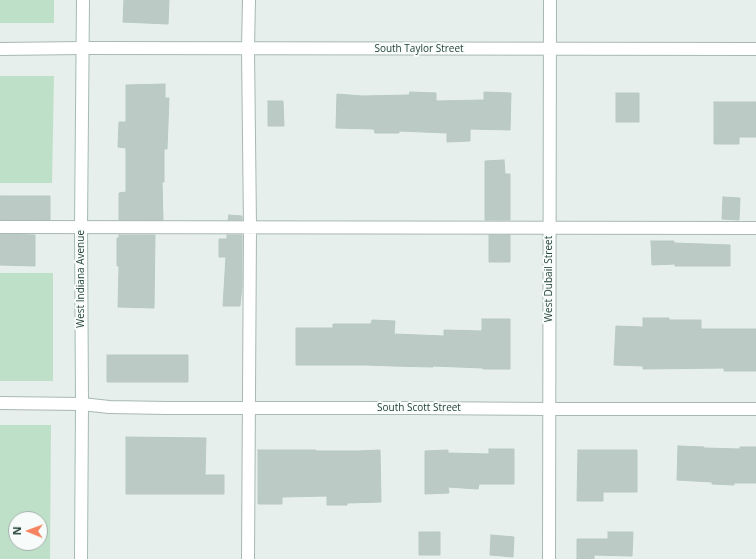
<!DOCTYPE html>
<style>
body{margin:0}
#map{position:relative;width:756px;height:559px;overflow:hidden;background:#e6efeb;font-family:"Open Sans",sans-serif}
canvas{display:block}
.north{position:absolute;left:8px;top:511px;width:40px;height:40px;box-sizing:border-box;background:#f7fbf9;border:1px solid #a3b1ad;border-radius:50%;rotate:271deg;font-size:11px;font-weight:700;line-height:16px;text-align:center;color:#24423a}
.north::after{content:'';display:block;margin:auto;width:14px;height:18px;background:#f4845f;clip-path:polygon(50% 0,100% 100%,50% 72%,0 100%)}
</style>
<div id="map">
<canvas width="756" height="559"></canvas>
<div class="north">N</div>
</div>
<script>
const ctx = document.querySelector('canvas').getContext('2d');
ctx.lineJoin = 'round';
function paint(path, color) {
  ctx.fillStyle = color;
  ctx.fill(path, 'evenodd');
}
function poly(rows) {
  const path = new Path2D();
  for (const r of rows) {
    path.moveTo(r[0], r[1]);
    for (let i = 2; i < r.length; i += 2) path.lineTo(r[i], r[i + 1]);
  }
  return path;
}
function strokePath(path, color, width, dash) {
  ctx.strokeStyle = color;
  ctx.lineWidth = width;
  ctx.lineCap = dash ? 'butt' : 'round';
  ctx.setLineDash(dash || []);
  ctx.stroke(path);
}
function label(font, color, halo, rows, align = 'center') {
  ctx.font = font + ' "Open Sans",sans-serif';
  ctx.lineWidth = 4;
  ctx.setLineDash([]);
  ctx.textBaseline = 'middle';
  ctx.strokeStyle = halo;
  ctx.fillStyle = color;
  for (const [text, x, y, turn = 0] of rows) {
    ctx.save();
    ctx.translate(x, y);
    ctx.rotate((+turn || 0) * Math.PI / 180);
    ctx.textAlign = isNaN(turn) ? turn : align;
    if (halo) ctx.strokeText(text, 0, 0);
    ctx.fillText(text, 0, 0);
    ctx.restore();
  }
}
paint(poly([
 [0,0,54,0,54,23,0,23],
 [0,76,54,76,52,183,0,183],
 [0,273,53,273,53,381,0,381],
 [0,425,51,425,50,559,0,559],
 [16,519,40,519,40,543,16,543]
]), '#bfe0c8');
const building = poly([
 [124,0,169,0,168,24,123,22,124,0],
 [165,84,165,98,169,98,167,149,164,149,164,182,162,182,163,220,119,220,119,193,126,192,126,148,118,147,119,122,126,122,126,85,165,84],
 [410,92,436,93,436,101,484,100,484,92,511,93,510,130,470,129,470,141,447,142,447,133,399,131,399,133,375,133,374,129,336,128,337,94,362,96,409,95,410,92],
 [616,93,639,93,639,122,616,122,616,93],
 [268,101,283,101,284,126,268,126,268,101],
 [714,102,756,102,756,137,739,137,739,144,714,144,714,102],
 [504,160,505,174,510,174,510,220,485,220,485,161,504,160],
 [0,196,50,196,50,220,0,220,0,196],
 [723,197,740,198,739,220,722,219,723,197],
 [229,215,242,216,242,220,228,220,229,215],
 [0,234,35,235,35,266,0,265,0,234],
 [119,235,155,235,154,308,118,307,119,266,117,266,117,238,119,238,119,235],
 [227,235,242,235,242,286,240,306,223,306,226,257,219,257,219,239,227,239,227,235],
 [489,235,510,235,510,262,489,262,489,235],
 [651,241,674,241,674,243,730,245,730,266,675,266,675,264,652,265,651,241],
 [643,318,669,318,669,320,701,320,701,329,756,329,756,371,724,371,724,368,643,369,643,366,614,365,616,326,643,327,643,318],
 [482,319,510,319,510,369,483,369,483,368,433,366,433,367,393,366,366,365,296,365,296,328,333,328,333,324,371,324,372,320,395,321,394,334,444,336,444,330,482,331,482,319],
 [107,355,188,355,188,382,107,382,107,355],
 [126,437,206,438,205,475,224,475,224,494,126,494,126,437],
 [678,446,704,447,704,448,740,449,740,447,756,447,756,483,734,483,734,485,712,484,712,482,677,480,678,446],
 [489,449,514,449,514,484,479,484,478,489,448,487,449,493,425,494,425,451,448,450,448,453,489,454,489,449],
 [258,450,316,450,316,451,358,451,380,450,381,502,347,503,347,505,327,505,327,496,282,497,282,504,258,504,258,450],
 [578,450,637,450,637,492,603,492,603,501,577,501,578,450],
 [419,532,440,532,440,555,419,555,419,532],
 [608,532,633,532,632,556,594,555,594,559,577,559,577,539,608,539,608,532],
 [491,535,514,537,513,557,490,555,491,535]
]);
paint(building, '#bbcac4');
strokePath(building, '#b8c9c2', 1);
const lane = poly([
 [0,49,83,48],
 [0,227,756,228],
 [0,403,82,404],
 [248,559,250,227,248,48,249,0]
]);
const street = poly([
 [83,48,756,49],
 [82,404,109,407,167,408,415,408,549,409,756,409],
 [549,559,550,0]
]);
const secondary = poly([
 [81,559,82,404,81,227,83,0]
]);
strokePath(lane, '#a8b8b2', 14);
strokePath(street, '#a8b8b2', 14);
strokePath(secondary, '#a4bbb3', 14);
strokePath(lane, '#fff', 12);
strokePath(street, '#fff', 12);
strokePath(secondary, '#fff', 12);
label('10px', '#24423a', '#f7fbf9', [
 ["South Taylor Street",419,49],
 ["West Indiana Avenue",81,279,-90],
 ["West Dubail Street",549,279,-90],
 ["South Scott Street",419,408]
]);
</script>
